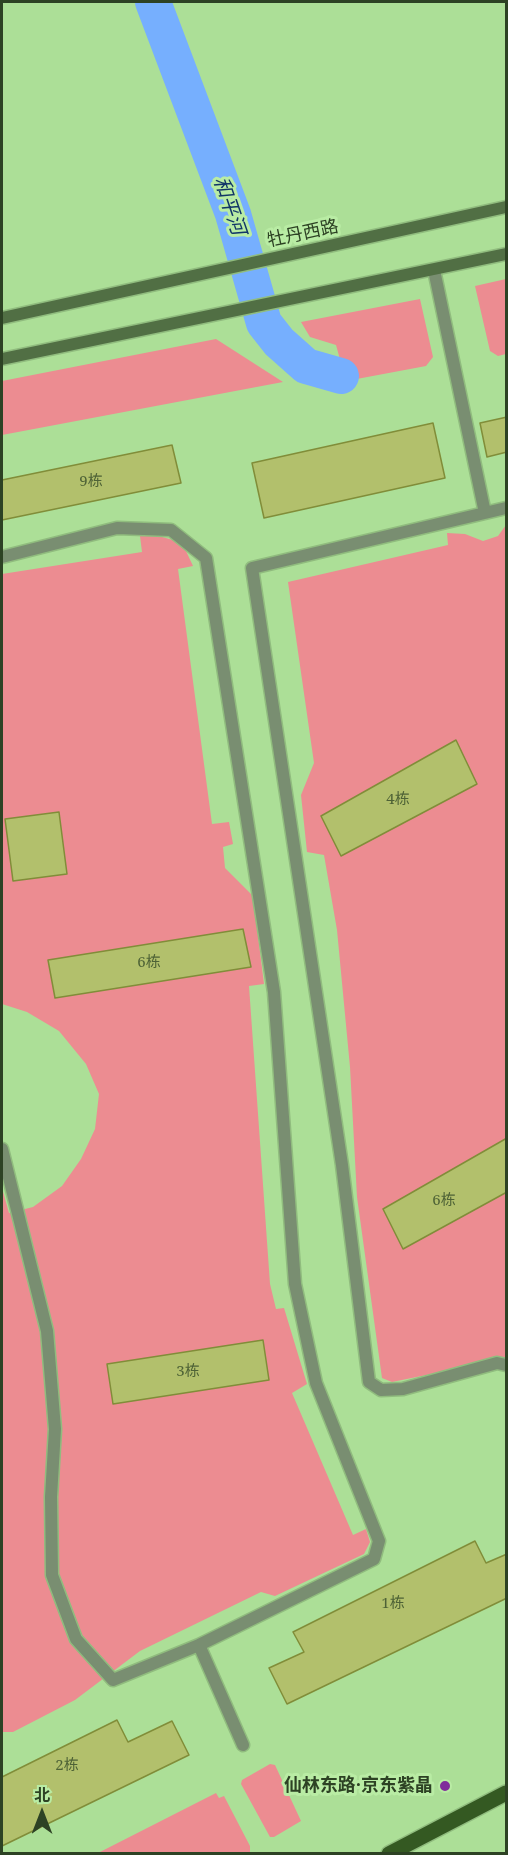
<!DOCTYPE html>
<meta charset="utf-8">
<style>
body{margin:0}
#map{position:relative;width:508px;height:1855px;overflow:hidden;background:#acdf97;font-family:"Noto Serif","Noto Sans SC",serif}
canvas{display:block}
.frame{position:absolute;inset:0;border:3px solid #2d4224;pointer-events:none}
.north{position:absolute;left:12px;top:1783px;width:60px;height:60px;-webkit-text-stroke:4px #b9eca4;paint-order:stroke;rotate:0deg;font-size:16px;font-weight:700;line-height:24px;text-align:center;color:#2d4224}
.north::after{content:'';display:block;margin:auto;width:21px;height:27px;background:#2d4224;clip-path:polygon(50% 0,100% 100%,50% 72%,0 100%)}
</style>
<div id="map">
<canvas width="508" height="1855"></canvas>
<div class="frame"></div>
<div class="north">北</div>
</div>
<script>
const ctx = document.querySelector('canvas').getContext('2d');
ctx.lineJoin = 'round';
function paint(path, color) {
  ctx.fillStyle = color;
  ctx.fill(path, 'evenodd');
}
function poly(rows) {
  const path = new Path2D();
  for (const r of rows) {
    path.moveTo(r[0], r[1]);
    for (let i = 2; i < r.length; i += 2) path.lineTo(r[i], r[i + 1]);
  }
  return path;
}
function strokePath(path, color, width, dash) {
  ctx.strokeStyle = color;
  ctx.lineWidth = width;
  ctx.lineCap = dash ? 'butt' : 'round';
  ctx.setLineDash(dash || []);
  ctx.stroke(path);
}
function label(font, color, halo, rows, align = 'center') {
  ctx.font = font + ' "Noto Serif","Noto Sans SC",serif';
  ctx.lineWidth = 6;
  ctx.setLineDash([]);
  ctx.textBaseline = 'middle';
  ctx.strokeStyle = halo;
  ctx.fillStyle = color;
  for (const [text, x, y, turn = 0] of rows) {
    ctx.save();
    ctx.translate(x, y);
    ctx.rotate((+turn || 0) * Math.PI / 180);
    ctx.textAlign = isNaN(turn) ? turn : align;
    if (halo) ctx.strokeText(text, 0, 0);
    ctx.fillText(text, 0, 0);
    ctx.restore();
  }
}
paint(poly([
 [506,279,506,354,498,356,490,351,475,286],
 [420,299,433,357,426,366,346,381,336,345,310,337,301,322],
 [216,339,283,382,2,435,2,381],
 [506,525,506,1359,392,1382,382,1378,357,1197,350,1067,337,930,324,855,307,852,301,795,314,763,288,582,448,545,447,533,465,534,483,541,498,536],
 [155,535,173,540,186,551,193,566,178,569,212,824,229,822,233,844,223,847,225,868,253,896,264,984,249,986,270,1284,276,1309,284,1308,307,1384,292,1393,353,1535,366,1529,370,1542,364,1554,275,1596,261,1592,140,1651,75,1700,13,1732,2,1732,2,1188,9,1213,33,1207,62,1186,81,1159,95,1129,99,1094,86,1064,59,1031,27,1012,2,1004,2,574,142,552,140,536],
 [270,1764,275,1765,301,1821,274,1837,270,1837,241,1784,242,1780],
 [216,1793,219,1798,224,1796,250,1846,250,1853,98,1853]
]), '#ec8c91');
strokePath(poly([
 [153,2,233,214,264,323,279,342,306,366,341,376]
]), '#76affe', 36);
const building = poly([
 [507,417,507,452,487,457,480,423,507,417],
 [433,423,445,478,264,518,252,463,433,423],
 [172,445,181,483,2,520,2,480,172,445],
 [456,740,477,784,341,856,321,816,456,740],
 [59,812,67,874,13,881,5,819,59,812],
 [243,929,251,967,55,998,48,960,243,929],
 [507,1138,507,1192,403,1249,383,1209,507,1138],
 [263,1340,269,1380,113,1404,107,1364,263,1340],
 [475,1541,486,1563,507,1554,507,1598,287,1704,269,1668,304,1652,293,1632,475,1541],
 [117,1720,128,1742,172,1721,189,1755,2,1846,2,1777,117,1720]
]);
paint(building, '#b2c06c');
strokePath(building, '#818d39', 1.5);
const street = poly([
 [434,270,485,513],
 [506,508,252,568,342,1165,369,1382,381,1390,403,1389,497,1363,506,1365],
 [2,557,117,528,171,530,206,558,274,992,295,1284,316,1383,379,1541,374,1559,199,1645,113,1680,76,1639,52,1575,51,1497,55,1429,47,1331,2,1149],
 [199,1645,243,1745]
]);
const secondary = poly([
 [2,318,506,207],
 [2,359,506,254]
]);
const primary = poly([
 [389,1854,506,1793]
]);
strokePath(street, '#90bc7e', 15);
strokePath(secondary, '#90bc7e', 15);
strokePath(primary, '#90bc7e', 18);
strokePath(street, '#798e71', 12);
strokePath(secondary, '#516f44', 12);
strokePath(primary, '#345922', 15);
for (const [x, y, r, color] of [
 [445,1786,6,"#802c9b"]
]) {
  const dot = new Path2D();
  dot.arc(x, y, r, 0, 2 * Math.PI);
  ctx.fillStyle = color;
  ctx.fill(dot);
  strokePath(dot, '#b9eca4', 2);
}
label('15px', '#4e6236', null, [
 ["9栋",91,482],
 ["4栋",398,800],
 ["6栋",149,963],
 ["6栋",444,1201],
 ["3栋",188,1372],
 ["1栋",393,1604],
 ["2栋",67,1766]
]);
label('18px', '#2d4224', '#b9eca4', [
 ["牡丹西路",303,234,-12]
]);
label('bold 18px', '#2d4224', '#b9eca4', [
 ["仙林东路·京东紫晶",433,1786]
], 'right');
label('italic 20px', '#113667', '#b9eca4', [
 ["和平河",229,206,71]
]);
</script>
